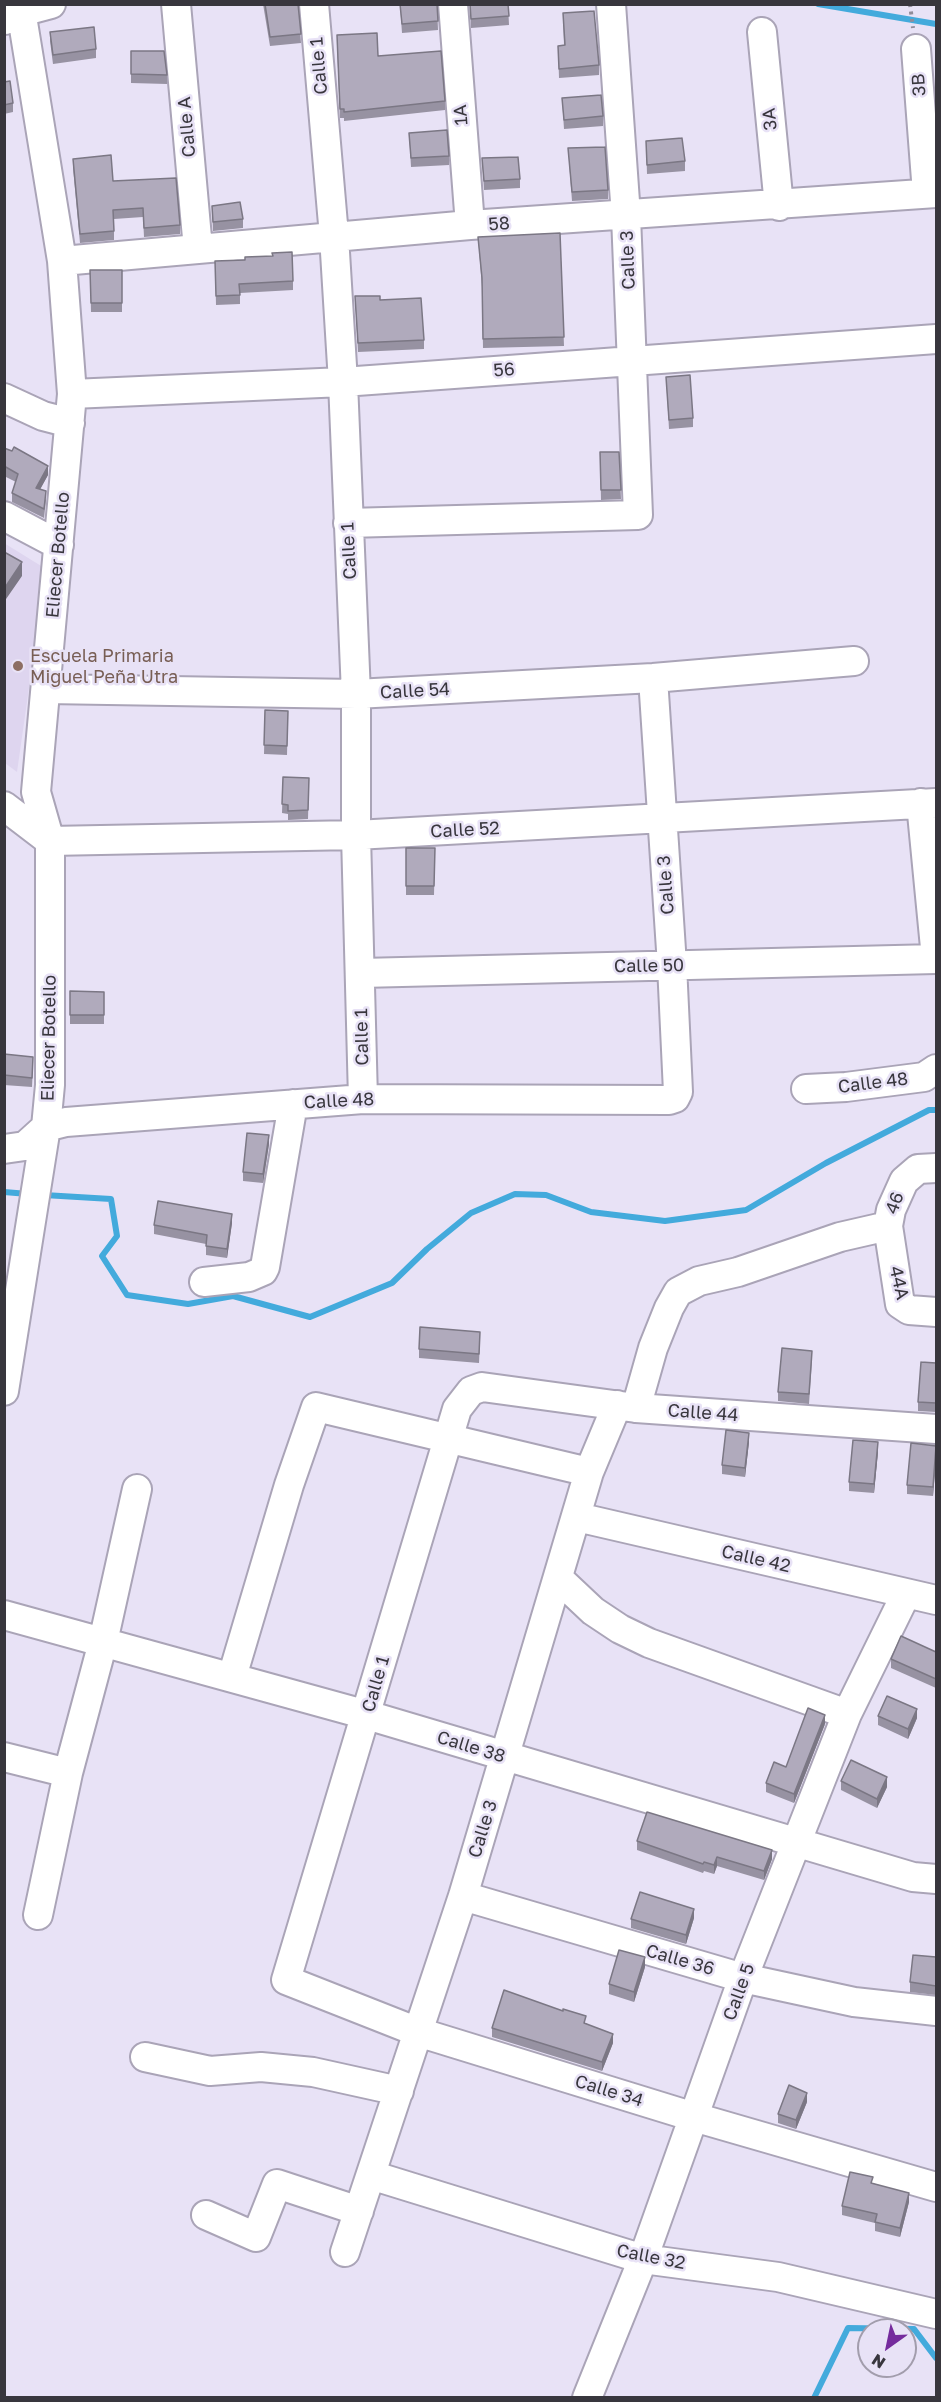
<!DOCTYPE html>
<meta charset="utf-8">
<style>
body{margin:0}
#map{position:relative;width:941px;height:2402px;overflow:hidden;background:#e8e2f6;font-family:"Golos Text",sans-serif}
canvas{display:block}
.frame{position:absolute;inset:0;border:6px solid #38363d;pointer-events:none}
.north{position:absolute;left:857px;top:2318px;width:60px;height:60px;box-sizing:border-box;background:#e8e2f6;border:2px solid #a29dac;border-radius:50%;rotate:213deg;font-size:16px;font-weight:700;line-height:24px;text-align:center;color:#38363d}
.north::after{content:'';display:block;margin:auto;width:21px;height:27px;background:#752b9d;clip-path:polygon(50% 0,100% 100%,50% 72%,0 100%)}
</style>
<div id="map">
<canvas width="941" height="2402"></canvas>
<div class="frame"></div>
<div class="north">N</div>
</div>
<script>
const ctx = document.querySelector('canvas').getContext('2d');
ctx.lineJoin = 'round';
function paint(path, color) {
  ctx.fillStyle = color;
  ctx.fill(path, 'evenodd');
}
function poly(rows) {
  const path = new Path2D();
  for (const r of rows) {
    path.moveTo(r[0], r[1]);
    for (let i = 2; i < r.length; i += 2) path.lineTo(r[i], r[i + 1]);
  }
  return path;
}
function strokePath(path, color, width, dash) {
  ctx.strokeStyle = color;
  ctx.lineWidth = width;
  ctx.lineCap = dash ? 'butt' : 'round';
  ctx.setLineDash(dash || []);
  ctx.stroke(path);
}
function label(font, color, halo, rows, align = 'center') {
  ctx.font = font + ' "Golos Text",sans-serif';
  ctx.lineWidth = 5;
  ctx.setLineDash([]);
  ctx.textBaseline = 'middle';
  ctx.strokeStyle = halo;
  ctx.fillStyle = color;
  for (const [text, x, y, turn = 0] of rows) {
    ctx.save();
    ctx.translate(x, y);
    ctx.rotate((+turn || 0) * Math.PI / 180);
    ctx.textAlign = isNaN(turn) ? turn : align;
    if (halo) ctx.strokeText(text, 0, 0);
    ctx.fillText(text, 0, 0);
    ctx.restore();
  }
}
paint(poly([
 [4,543,46,569,17,772,5,763]
]), '#ded5ef');
strokePath(poly([
 [818,4,936,24],
 [4,1192,28,1194],
 [44,1195,111,1199,117,1236,102,1256,127,1295,188,1304,233,1296,310,1317,392,1283,427,1249,471,1213,515,1194,546,1195,591,1212,665,1221,746,1210,826,1163,929,1110,936,1110],
 [814,2398,848,2328,914,2329,936,2358]
]), '#43aadc', 6);
const minor = poly([
 [176,4,198,249],
 [314,4,334,236,343,382,356,694,356,835,363,1099],
 [453,4,470,225],
 [5,20,21,12,51,4],
 [762,32,779,206],
 [916,49,927,193],
 [62,261,470,225,936,193],
 [72,394,343,382,936,339],
 [4,398,43,416,70,423],
 [4,516,59,545],
 [348,523,638,515,626,216,611,4],
 [46,689,356,694,653,678,854,661],
 [921,803,936,958],
 [4,806,50,841,356,835,936,803],
 [361,973,936,959],
 [806,1089,846,1087,924,1077,936,1069],
 [4,1149,25,1146,46,1127,66,1122,363,1099,669,1100,675,1098,678,1092,672,965,653,678],
 [936,1168,918,1169,904,1181,891,1210,888,1226,900,1304,909,1310,936,1312],
 [204,1282,249,1277,263,1271,265,1267,293,1104],
 [4,1391,46,1127,50,1085,50,841,36,792,72,394,62,261,20,4],
 [636,1408,653,1348,669,1308,678,1292,699,1281,738,1272,840,1237,888,1226],
 [936,1429,636,1408,482,1387,471,1391,457,1409,286,1980,418,2032,694,2117,936,2187],
 [577,1517,936,1600],
 [559,1579,593,1611,620,1629,649,1643,847,1714],
 [4,1615,367,1715,913,1877,936,1879],
 [232,1677,289,1485,316,1407,589,1472],
 [4,1757,68,1773],
 [463,1896,743,1978,854,2002,936,2011],
 [38,1915,68,1773,103,1642,137,1489],
 [145,2057,210,2071,261,2067,313,2072,399,2091],
 [371,2175,643,2259,778,2277,936,2314],
 [206,2215,256,2237,277,2184,359,2211],
 [345,2252,463,1896,589,1472,617,1405],
 [587,2398,643,2259,743,1978,847,1714,906,1594]
]);
strokePath(minor, '#aaa4b7', 32);
strokePath(poly([
 [910,4,913,28]
]), '#908c99', 4, [3, 4.5]);
strokePath(minor, '#fff', 28);
paint(poly([
 [263,4,298,4,301,43,270,46],
 [400,4,437,4,438,30,402,33],
 [470,4,508,4,509,25,471,28],
 [563,13,599,65,599,75,559,78,558,46,564,45],
 [50,32,96,49,96,58,53,64,50,41],
 [337,44,378,56,445,101,445,110,344,121,344,118,340,118],
 [131,51,167,75,167,84,131,83],
 [4,82,13,103,13,112,4,114],
 [562,98,603,116,603,126,564,129],
 [409,133,449,156,449,165,411,167],
 [646,141,685,161,685,171,647,174],
 [568,148,608,190,608,199,572,201],
 [482,158,520,179,520,188,484,190],
 [73,159,113,181,180,225,180,234,144,237,143,217,114,219,114,240,80,243,73,168],
 [212,206,243,219,243,228,213,231],
 [560,233,564,346,483,348,482,287,478,237],
 [215,261,293,281,293,290,240,293,240,304,216,305],
 [90,270,122,270,122,312,91,312],
 [355,296,380,300,424,340,424,349,358,352],
 [666,377,693,418,693,427,669,429],
 [4,448,48,475,40,489,46,500,44,518,12,502,12,493,16,482,4,476],
 [600,452,619,452,621,499,601,500],
 [265,710,288,711,287,755,264,754],
 [283,777,309,778,308,819,288,820,288,814,282,813],
 [406,848,435,848,434,895,406,895],
 [70,991,104,992,104,1024,70,1024],
 [4,1054,33,1066,32,1087,4,1085],
 [269,1144,263,1183,243,1181,243,1172],
 [232,1223,227,1258,206,1255,206,1244,154,1234,154,1225],
 [480,1341,479,1363,419,1358,419,1349],
 [812,1360,809,1404,778,1401,778,1392],
 [936,1363,936,1412,918,1411,918,1402],
 [749,1442,745,1477,722,1474,722,1465],
 [936,1446,933,1496,907,1494,907,1485],
 [878,1452,874,1493,849,1491,849,1482],
 [936,1652,936,1688,891,1668,891,1659],
 [878,1716,917,1718,908,1739,878,1725],
 [825,1724,794,1803,766,1792,766,1783,786,1767],
 [841,1781,887,1787,877,1808,841,1790],
 [637,1841,772,1859,764,1880,717,1866,714,1874,704,1871,703,1873,637,1850],
 [694,1918,686,1944,631,1928,631,1919],
 [936,1957,936,1995,910,1992,910,1982],
 [645,1967,634,2002,609,1994,609,1984],
 [586,2023,613,2043,602,2071,492,2037,492,2028],
 [807,2102,796,2129,778,2123,778,2114],
 [873,2183,909,2202,900,2237,875,2231,875,2223,842,2215,842,2206]
]), '#9792a2');
paint(poly([
 [48,466,48,475,36,497,36,488],
 [22,562,22,576,4,602,4,589],
 [269,1135,269,1144,263,1183,263,1174],
 [232,1214,232,1223,227,1258,227,1249],
 [749,1433,749,1442,745,1477,745,1468],
 [878,1442,878,1452,874,1493,874,1484],
 [936,1452,936,1461,933,1496,933,1487],
 [917,1709,917,1718,908,1739,908,1729],
 [825,1715,825,1724,794,1803,794,1794],
 [887,1777,887,1787,877,1808,877,1799],
 [772,1850,772,1859,764,1880,764,1871],
 [717,1857,717,1866,714,1874,714,1865],
 [694,1909,694,1918,686,1944,686,1935],
 [645,1957,645,1967,634,2002,634,1992],
 [613,2034,613,2043,602,2071,602,2062],
 [807,2093,807,2102,796,2129,796,2120],
 [909,2193,909,2202,900,2237,900,2228]
]), '#7b7784');
const building = poly([
 [265,4,298,4,301,34,270,37,265,4],
 [400,4,437,4,438,21,402,24,400,4],
 [470,4,508,4,509,16,471,19,470,4],
 [594,11,599,65,559,69,558,46,565,45,563,13,594,11],
 [94,27,96,49,53,55,50,32,94,27],
 [377,33,378,56,441,51,445,101,344,112,344,109,340,109,337,35,377,33],
 [131,51,164,51,167,75,131,74,131,51],
 [10,81,13,103,4,105,4,82,10,81],
 [601,95,603,116,564,120,562,98,601,95],
 [447,130,449,156,411,158,409,133,447,130],
 [682,138,685,161,647,165,646,141,682,138],
 [605,147,608,190,572,192,568,148,605,147],
 [111,155,113,181,176,178,180,225,144,228,143,208,113,210,114,231,80,234,73,159,111,155],
 [518,157,520,179,484,181,482,158,518,157],
 [240,202,243,219,213,222,212,206,240,202],
 [560,233,564,337,483,339,482,278,478,237,560,233],
 [292,252,293,281,239,284,240,295,216,296,215,261,245,260,245,257,273,256,272,253,292,252],
 [90,270,122,270,122,303,91,303,90,270],
 [355,296,380,296,380,300,421,298,424,340,358,343,355,296],
 [690,375,693,418,669,420,666,377,690,375],
 [14,447,48,466,36,488,46,491,44,509,12,493,18,474,4,466,4,448,12,451,14,447],
 [600,452,619,452,621,490,601,490,600,452],
 [6,553,22,562,4,589,4,555,6,553],
 [265,710,288,711,287,746,264,745,265,710],
 [283,777,309,778,308,810,288,811,288,805,282,804,283,777],
 [406,848,435,848,434,886,406,886,406,848],
 [70,991,104,992,104,1015,70,1015,70,991],
 [4,1054,33,1057,32,1078,4,1075,4,1054],
 [247,1133,269,1135,263,1174,243,1172,247,1133],
 [158,1201,232,1214,227,1249,206,1246,207,1235,154,1225,158,1201],
 [420,1327,480,1332,479,1354,419,1349,420,1327],
 [782,1348,812,1351,809,1394,778,1392,782,1348],
 [921,1362,936,1363,936,1403,918,1402,921,1362],
 [726,1430,749,1433,745,1468,722,1465,726,1430],
 [853,1440,878,1442,874,1484,849,1482,853,1440],
 [911,1443,936,1446,933,1487,907,1485,911,1443],
 [901,1636,936,1652,936,1679,891,1659,901,1636],
 [887,1696,917,1709,908,1729,878,1716,887,1696],
 [808,1708,825,1715,794,1794,766,1783,774,1762,786,1767,808,1708],
 [851,1760,887,1777,877,1799,841,1781,851,1760],
 [647,1812,772,1850,764,1871,717,1857,714,1865,704,1862,703,1864,637,1841,647,1812],
 [640,1892,694,1909,686,1935,631,1919,640,1892],
 [619,1950,645,1957,634,1992,609,1984,619,1950],
 [913,1955,936,1957,936,1986,910,1982,913,1955],
 [504,1990,563,2011,563,2009,586,2016,584,2023,613,2034,602,2062,492,2028,504,1990],
 [789,2085,807,2093,796,2120,778,2114,789,2085],
 [850,2172,873,2177,871,2183,909,2193,900,2228,875,2222,877,2214,842,2206,850,2172]
]);
paint(building, '#b0aabc');
strokePath(building, '#7b7784', 1.5);
for (const [x, y, r, color] of [
 [18,666,6,"#8d6e63"]
]) {
  const dot = new Path2D();
  dot.arc(x, y, r, 0, 2 * Math.PI);
  ctx.fillStyle = color;
  ctx.fill(dot);
  strokePath(dot, '#e8e2f6', 2);
}
label('18px', '#38363d', '#e8e2f6', [
 ["Calle 1",319,66,-95],
 ["3B",919,85,-94],
 ["1A",461,115,-94],
 ["3A",770,119,-96],
 ["Calle A",187,127,-95],
 ["58",499,224,-4],
 ["Calle 3",628,260,-92],
 ["56",504,370,-4],
 ["Calle 1",349,551,-93],
 ["Eliecer Botello",58,555,-85],
 ["Calle 54",415,691,-3],
 ["Calle 52",465,830,-3],
 ["Calle 3",666,885,-94],
 ["Calle 50",649,966,-1],
 ["Calle 1",362,1037,-91],
 ["Eliecer Botello",49,1038,-89],
 ["Calle 48",873,1083,-7],
 ["Calle 48",339,1101,-3],
 ["46",895,1203,-70],
 ["44A",899,1283,77],
 ["Calle 44",703,1413,4],
 ["Calle 42",756,1559,13],
 ["Calle 1",376,1684,-74],
 ["Calle 38",471,1747,17],
 ["Calle 3",483,1829,-73],
 ["Calle 36",680,1960,16],
 ["Calle 5",739,1992,-70],
 ["Calle 34",609,2091,17],
 ["Calle 32",651,2257,11]
]);
label('18px', '#785e54', '#e8e2f6', [
 ["Escuela Primaria",30,656],
 ["Miguel Peña Utra",30,677]
], 'left');
</script>
